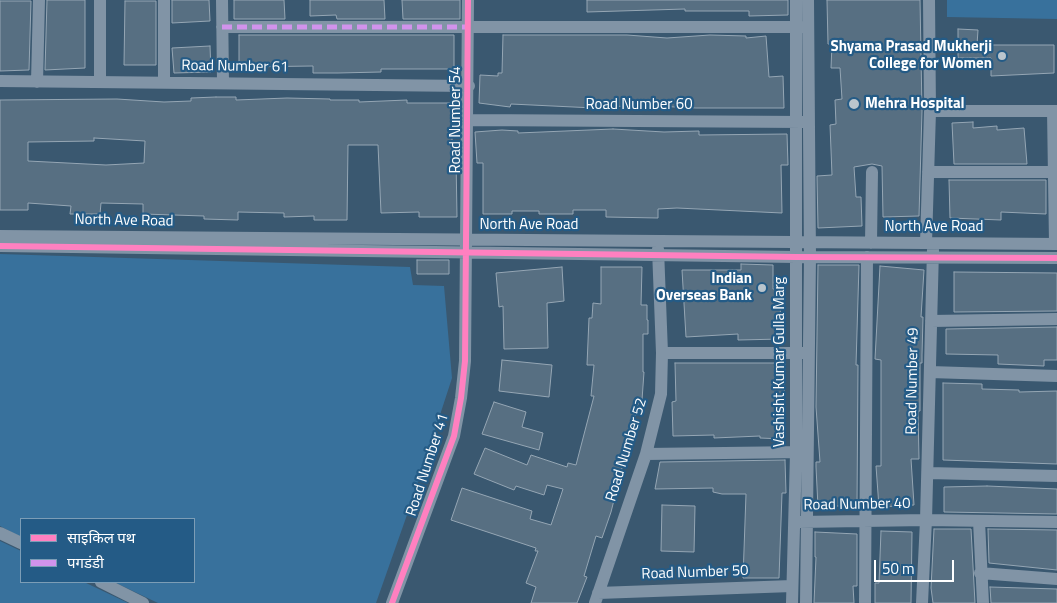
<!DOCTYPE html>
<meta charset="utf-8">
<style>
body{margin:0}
#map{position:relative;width:1057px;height:603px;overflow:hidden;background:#3a5870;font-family:"Titillium Web","Noto Sans Devanagari",sans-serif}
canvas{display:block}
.legend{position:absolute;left:20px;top:518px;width:175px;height:65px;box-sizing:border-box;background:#245b86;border:1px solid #7c9db6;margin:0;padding:6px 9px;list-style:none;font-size:15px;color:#fff}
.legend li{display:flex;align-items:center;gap:10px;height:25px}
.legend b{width:25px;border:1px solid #7c9db6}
.scale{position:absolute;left:874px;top:560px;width:80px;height:22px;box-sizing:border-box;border:2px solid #fff;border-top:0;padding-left:6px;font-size:15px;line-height:18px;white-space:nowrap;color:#fff;-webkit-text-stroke:4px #245b86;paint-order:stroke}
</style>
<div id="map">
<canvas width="1057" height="603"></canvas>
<ul class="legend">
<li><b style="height:6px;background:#ff80c0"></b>साइकिल पथ</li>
<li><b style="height:6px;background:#d193ec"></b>पगडंडी</li>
</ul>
<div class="scale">50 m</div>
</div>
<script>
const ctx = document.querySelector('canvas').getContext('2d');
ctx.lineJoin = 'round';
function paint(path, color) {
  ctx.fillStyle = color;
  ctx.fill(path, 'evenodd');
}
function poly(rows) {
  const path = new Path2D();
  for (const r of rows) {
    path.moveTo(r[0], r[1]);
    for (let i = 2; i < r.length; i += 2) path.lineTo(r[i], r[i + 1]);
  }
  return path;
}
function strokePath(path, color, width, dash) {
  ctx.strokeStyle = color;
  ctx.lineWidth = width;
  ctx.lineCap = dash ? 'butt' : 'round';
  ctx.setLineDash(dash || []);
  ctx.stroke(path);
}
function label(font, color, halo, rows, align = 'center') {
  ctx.font = font + ' "Titillium Web",sans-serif';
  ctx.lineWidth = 4.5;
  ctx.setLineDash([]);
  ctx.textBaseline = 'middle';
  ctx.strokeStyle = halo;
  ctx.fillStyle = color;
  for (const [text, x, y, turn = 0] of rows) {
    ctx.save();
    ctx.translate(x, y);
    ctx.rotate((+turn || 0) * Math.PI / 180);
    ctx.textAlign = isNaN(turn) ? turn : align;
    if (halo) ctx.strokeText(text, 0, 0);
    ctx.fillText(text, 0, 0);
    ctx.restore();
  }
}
paint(poly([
 [947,0,1057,0,1057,19,947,17],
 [0,254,410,267,413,285,444,286,452,378,414,495,376,603,158,603,114,582,194,582,194,519,21,519,21,537,0,526],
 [0,541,21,551,21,582,84,582,128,603,0,603]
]), '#38719c');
const building = poly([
 [47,0,85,0,85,68,45,70,47,0],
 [172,0,209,0,210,21,172,23,172,0],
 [234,0,284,0,285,19,234,19,234,0],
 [310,0,384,0,385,19,337,19,336,15,310,16,310,0],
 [402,0,460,0,460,19,403,19,402,0],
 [587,0,788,0,788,15,749,16,749,11,685,11,685,9,587,12,587,0],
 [827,0,920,0,922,111,919,216,883,217,882,166,872,164,854,167,856,197,861,197,862,226,818,228,817,176,832,175,830,125,836,124,835,100,842,99,840,68,831,68,832,44,828,44,827,0],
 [0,1,31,1,29,70,0,71,0,1],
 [125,1,156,1,156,65,124,65,125,1],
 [958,29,978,30,977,45,1054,45,1054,73,991,76,991,58,958,58,958,29],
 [239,35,454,35,454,69,381,69,381,72,338,73,313,73,313,66,239,67,239,35],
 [503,35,627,35,667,38,710,35,746,36,746,38,766,36,769,77,783,76,784,108,696,108,634,105,633,107,615,106,615,109,511,104,510,107,479,103,480,75,498,76,498,73,502,73,503,35],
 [210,46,211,72,174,73,172,48,210,46],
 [216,97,236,97,236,100,287,98,330,99,330,100,359,100,359,102,407,100,407,103,452,103,452,158,456,158,457,217,419,217,419,212,381,213,378,145,348,145,347,220,314,220,314,216,284,217,284,213,238,212,238,220,204,219,204,216,143,214,143,204,101,203,100,214,70,214,71,206,28,203,28,210,0,210,0,100,117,99,164,102,191,101,191,98,216,97],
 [94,138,145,141,144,163,106,165,28,161,28,142,94,141,94,138],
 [973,122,973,128,997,126,997,130,1024,128,1027,164,954,164,952,123,973,122],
 [613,129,664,132,699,131,699,135,787,134,788,165,781,165,782,213,677,208,658,209,658,218,606,217,606,210,573,210,573,214,539,214,539,211,512,211,512,214,483,214,483,163,477,163,475,132,502,130,518,131,518,133,613,129],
 [949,180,1046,180,1046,214,1001,212,1001,220,950,218,949,180],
 [417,260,449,260,449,274,417,274,417,260],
 [741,264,773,265,773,289,779,288,782,339,738,340,738,334,686,337,682,270,741,270,741,264],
 [818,265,859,265,856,365,858,365,857,505,818,507,816,467,816,462,820,462,816,407,818,265],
 [880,266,924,270,921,317,923,317,922,355,922,363,920,363,920,411,918,411,919,459,911,459,914,505,879,507,876,466,881,466,881,360,875,359,880,266],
 [562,267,564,301,547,303,548,348,504,349,503,306,499,307,496,273,562,267],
 [601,267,642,267,641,305,647,305,647,320,648,320,648,334,643,334,643,372,644,372,642,400,639,400,611,512,602,538,596,536,584,576,587,577,577,603,531,603,536,587,526,583,538,551,535,551,536,548,451,520,462,488,532,511,530,519,551,525,563,489,547,485,544,495,516,486,514,490,474,474,485,448,527,465,531,455,567,467,568,463,576,465,594,396,591,396,594,365,587,365,589,318,592,318,593,303,601,304,601,267],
 [954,272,1057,273,1057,311,954,312,954,272],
 [1057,327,1057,360,1044,360,1044,366,998,364,998,355,946,354,946,329,1057,327],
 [502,360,552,365,549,397,499,391,502,360],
 [675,363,785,363,783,439,760,438,760,436,714,438,714,435,673,436,672,402,676,401,675,363],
 [943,383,982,384,982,389,1019,390,1019,392,1057,391,1057,464,943,460,943,383],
 [494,402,526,412,522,427,543,433,539,450,482,434,494,402],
 [785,460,786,493,782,493,779,578,743,578,746,494,722,494,713,492,713,488,655,489,660,462,785,460],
 [987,486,1057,489,1057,514,944,512,944,487,987,486],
 [662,505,695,506,694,552,661,551,662,505],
 [934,529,971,529,975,603,933,603,931,588,934,529],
 [988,529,1057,530,1057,570,989,563,988,529],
 [881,531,912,532,911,603,875,603,875,583,879,583,881,531],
 [815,532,857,534,857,586,853,586,854,603,814,603,816,557,815,557,815,532],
 [990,587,1057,589,1057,603,991,603,990,587]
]);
paint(building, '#576f82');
strokePath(building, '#95a6b4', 1);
strokePath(poly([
 [222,0,223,82],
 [222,27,802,27],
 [0,81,469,86],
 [37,82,39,0],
 [100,82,100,0],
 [164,82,164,0],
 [930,111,1057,111],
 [1053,111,1055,244],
 [469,120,804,122],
 [928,172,1057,172],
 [0,236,1057,244],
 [871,243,872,172],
 [926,243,930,111,929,0],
 [0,246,796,257,1057,258],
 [933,249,926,520,1057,522],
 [931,321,1057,319],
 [662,353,805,353],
 [930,372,1057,376],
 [646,454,803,452],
 [928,473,1057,476],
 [979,521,983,603],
 [799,522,926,520,922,603],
 [0,533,21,543],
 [980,573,1057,579],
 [101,582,143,603],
 [598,593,792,586],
 [392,603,454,436,461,398,465,361,468,0],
 [595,603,646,454,661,394,662,353,658,249],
 [792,603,796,453,796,0],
 [806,603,810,257,808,0],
 [865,603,867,257]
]), '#8194a6', 12);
strokePath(poly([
 [222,27,468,27]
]), '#d193ec', 5, [10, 5]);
strokePath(poly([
 [0,246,796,257,1057,258],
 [392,603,454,436,461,398,465,361,468,0]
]), '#ff80c0', 6);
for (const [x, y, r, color] of [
 [1002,56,5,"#bac5cd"],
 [854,104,6,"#bac5cd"],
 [762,288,5,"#bac5cd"]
]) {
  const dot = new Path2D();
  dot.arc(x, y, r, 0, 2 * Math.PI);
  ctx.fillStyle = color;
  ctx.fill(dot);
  strokePath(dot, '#245b86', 2);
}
label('bold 15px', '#fff', '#245b86', [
 ["Shyama Prasad Mukherji",992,47],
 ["College for Women",992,64],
 ["Mehra Hospital",865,104,"left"],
 ["Indian",752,279],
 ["Overseas Bank",752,296]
], 'right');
label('15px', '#fff', '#245b86', [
 ["Road Number 61",235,67,1],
 ["Road Number 60",639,105],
 ["Road Number 54",456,120,-90],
 ["North Ave Road",124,221,1],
 ["North Ave Road",529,225],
 ["North Ave Road",934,227],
 ["Vashisht Kumar Gulla Marg",780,362,-90],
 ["Road Number 49",913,381,-89],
 ["Road Number 52",627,450,-73],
 ["Road Number 41",428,465,-72],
 ["Road Number 40",857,505,-1],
 ["Road Number 50",695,573,-2]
]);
</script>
